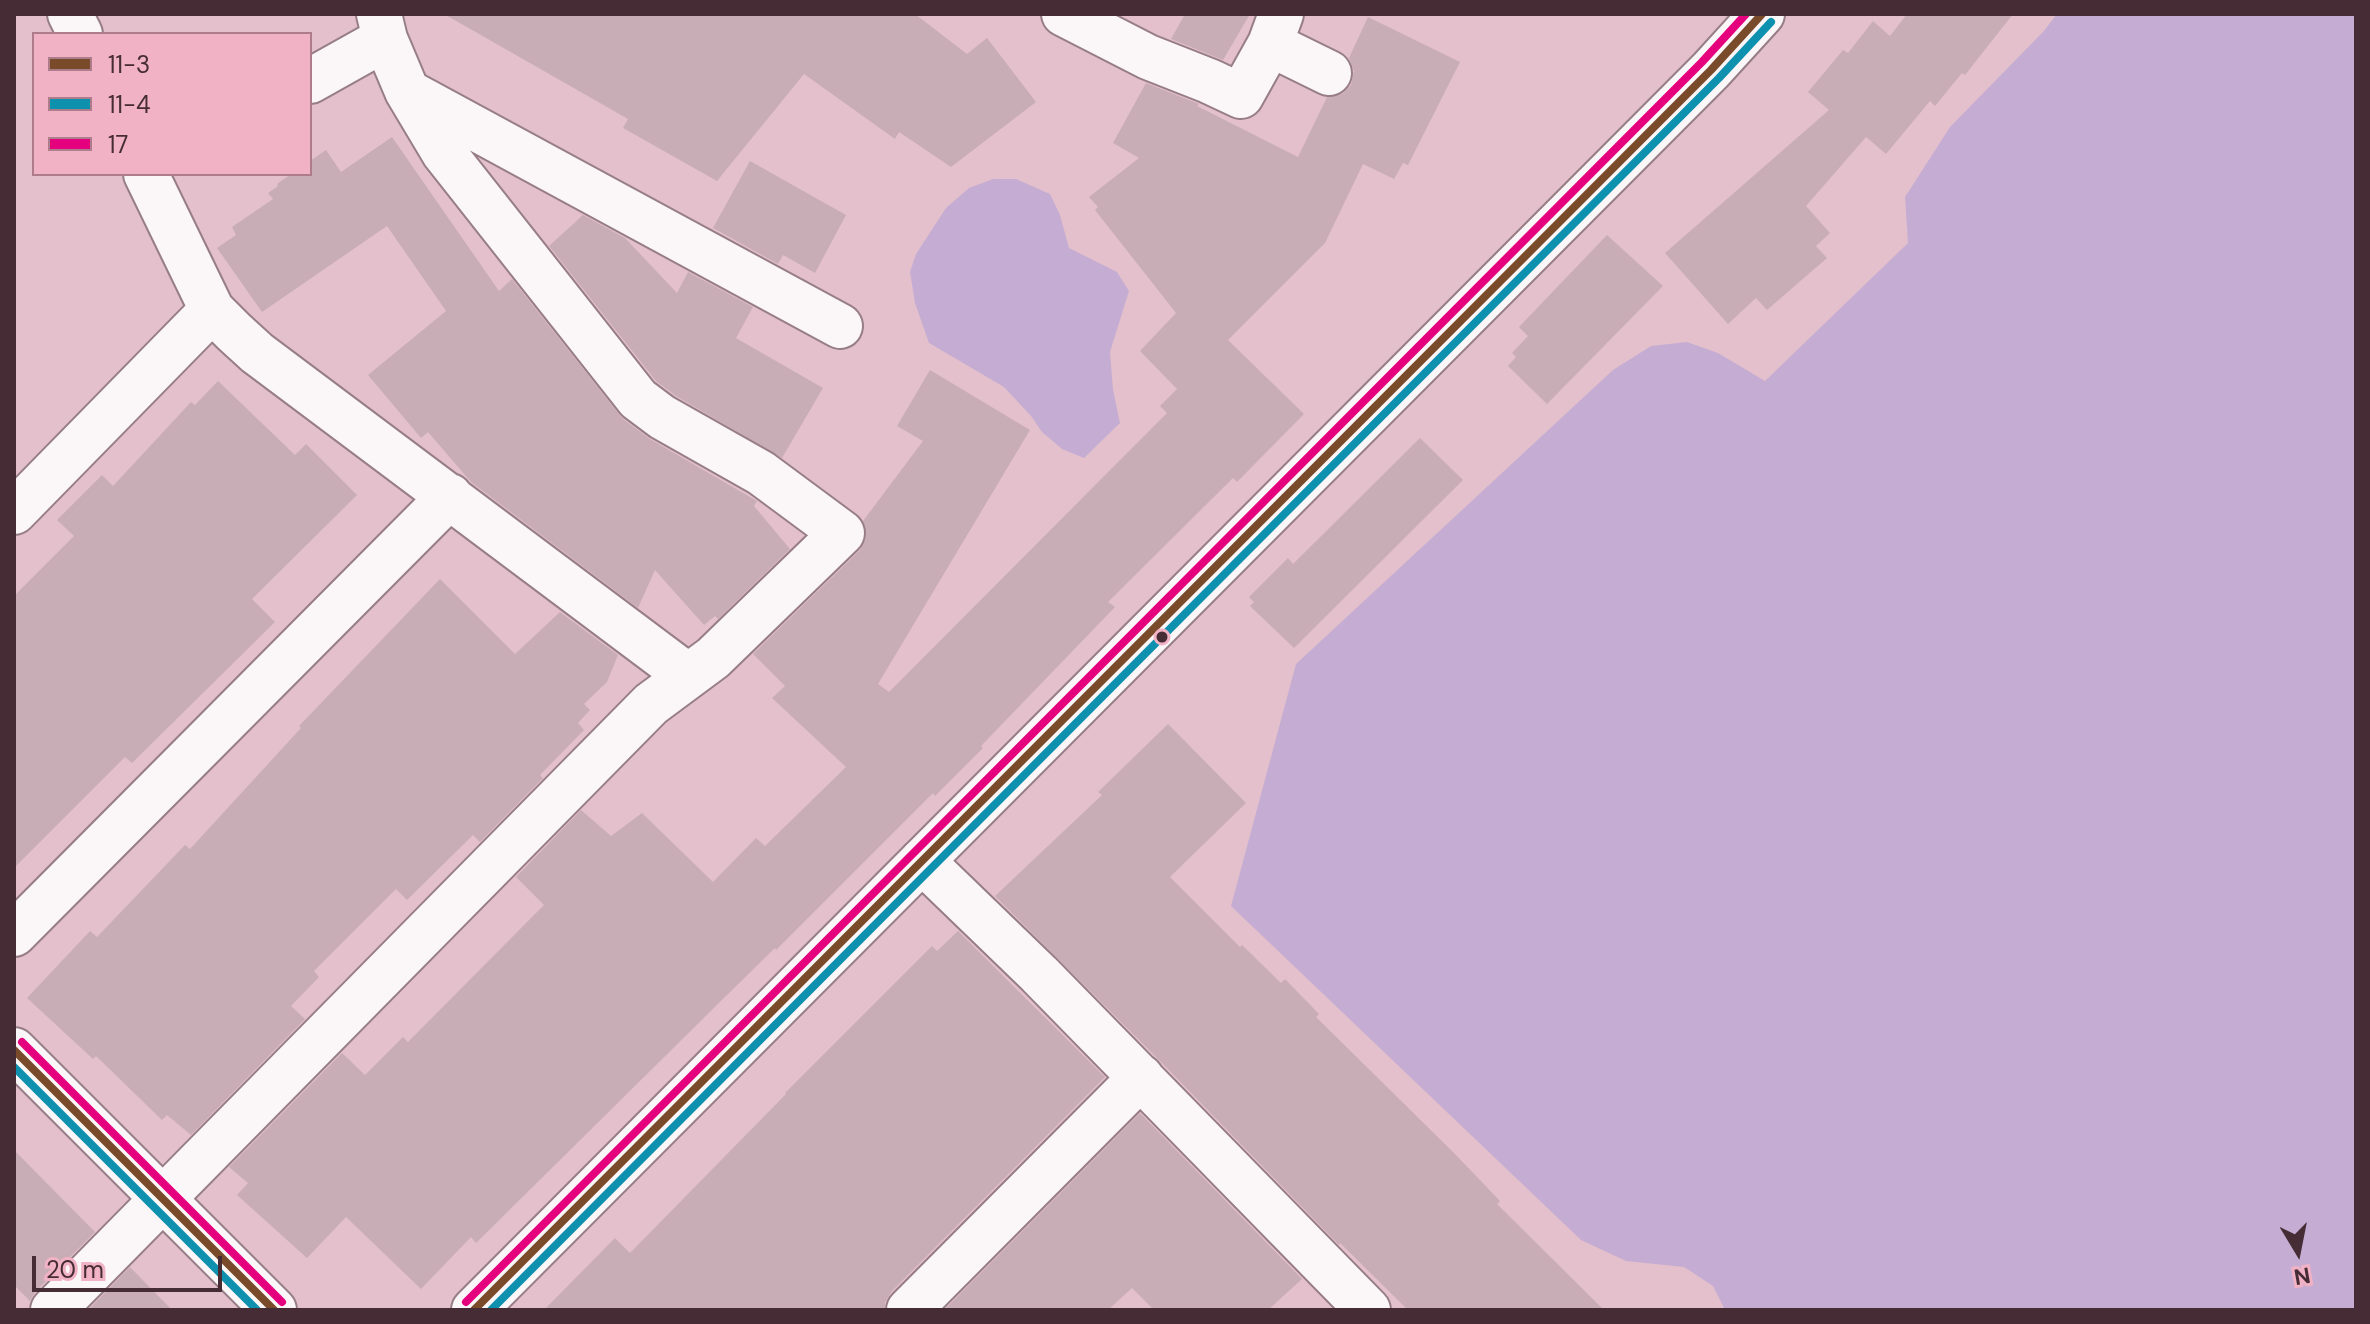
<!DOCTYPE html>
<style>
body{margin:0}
#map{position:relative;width:2370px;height:1324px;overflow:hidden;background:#e3c0cb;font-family:"DM Sans",sans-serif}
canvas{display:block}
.frame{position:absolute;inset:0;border:16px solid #462d35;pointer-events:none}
.legend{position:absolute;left:32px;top:32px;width:280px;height:144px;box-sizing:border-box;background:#f1b2c6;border:2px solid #ad7d8c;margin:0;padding:10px 14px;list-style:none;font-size:24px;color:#462d35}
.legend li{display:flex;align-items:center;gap:16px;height:40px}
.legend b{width:40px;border:2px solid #ad7d8c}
.north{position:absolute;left:2258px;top:1212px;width:80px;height:80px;-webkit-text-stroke:6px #f1b2c6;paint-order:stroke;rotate:170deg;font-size:22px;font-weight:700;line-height:32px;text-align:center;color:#462d35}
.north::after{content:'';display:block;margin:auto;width:28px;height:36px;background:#462d35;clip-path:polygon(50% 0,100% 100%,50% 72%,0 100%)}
.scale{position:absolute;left:32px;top:1256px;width:190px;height:36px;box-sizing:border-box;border:4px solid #462d35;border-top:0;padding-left:10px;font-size:24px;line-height:28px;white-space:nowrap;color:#462d35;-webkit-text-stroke:6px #f1b2c6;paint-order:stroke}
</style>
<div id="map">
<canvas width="2370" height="1324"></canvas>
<div class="frame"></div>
<ul class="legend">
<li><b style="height:10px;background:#7a4b2a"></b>11-3</li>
<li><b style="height:10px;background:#0e90af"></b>11-4</li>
<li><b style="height:10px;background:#e5007d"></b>17</li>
</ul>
<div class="north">N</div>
<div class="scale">20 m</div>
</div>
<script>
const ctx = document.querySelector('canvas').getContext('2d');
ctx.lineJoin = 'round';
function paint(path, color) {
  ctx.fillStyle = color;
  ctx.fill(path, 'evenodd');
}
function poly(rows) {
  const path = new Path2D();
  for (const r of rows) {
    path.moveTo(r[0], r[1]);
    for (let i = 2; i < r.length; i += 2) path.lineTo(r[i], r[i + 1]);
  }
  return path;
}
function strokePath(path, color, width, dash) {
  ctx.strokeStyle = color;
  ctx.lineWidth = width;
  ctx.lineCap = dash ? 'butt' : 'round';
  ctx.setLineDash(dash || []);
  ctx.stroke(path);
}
paint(poly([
 [2057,14,2356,14,2356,1310,1725,1310,1713,1286,1684,1267,1626,1261,1581,1240,1231,906,1296,664,1613,370,1651,346,1687,342,1718,353,1765,381,1908,243,1905,197,1950,127,2043,32],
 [993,179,1016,179,1050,194,1060,215,1069,248,1117,272,1129,291,1110,352,1113,390,1120,423,1084,458,1062,449,1042,432,1031,416,1004,387,929,343,915,303,910,272,916,254,946,208,969,188]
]), '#c5acd2');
paint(poly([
 [444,14,915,14,967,54,987,38,1036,102,951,167,899,132,895,139,804,74,717,181,623,128,628,119],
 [1185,14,1250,14,1223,60,1171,39],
 [1907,14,2013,14,1965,75,1962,73,1935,106,1930,101,1886,154,1866,137,1806,206,1830,233,1816,246,1827,258,1767,310,1756,298,1728,324,1665,253,1829,110,1808,92,1843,50,1848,53,1873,21,1890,36],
 [1368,17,1460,62,1408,165,1403,163,1394,179,1363,164,1325,243,1228,340,1304,414,1237,482,1233,478,1108,602,1115,607,981,746,983,748,935,796,933,793,776,950,775,948,728,994,476,1243,471,1237,421,1289,346,1217,307,1258,237,1195,248,1183,229,1167,342,1053,365,1075,403,1037,408,1042,544,905,516,877,581,810,611,836,642,813,713,882,756,838,765,846,846,767,772,698,785,686,753,654,860,550,866,538,863,521,923,441,897,426,930,370,1030,430,878,684,889,692,1167,413,1160,406,1177,389,1140,351,1176,313,1095,210,1098,207,1089,197,1139,158,1113,143,1146,83,1199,104,1197,106,1298,157,1327,97,1342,94,1351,85,1354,71,1349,58],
 [392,137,499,291,512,279,623,419,650,439,757,501,754,506,790,549,718,619,715,616,704,625,655,570,638,608,471,482,428,432,421,438,368,375,446,311,387,226,262,312,217,248,236,235,232,227,273,199,268,193,278,186,277,184,291,174,310,174,310,161,326,150,341,172],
 [750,161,846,215,815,273,783,255,778,264,713,228],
 [583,215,625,238,677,293,688,272,753,307,736,338,823,388,782,458,676,396,656,381,549,246],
 [1607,235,1663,286,1547,404,1508,366,1516,357,1512,353,1528,336,1519,327],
 [218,381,295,455,306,444,357,495,252,599,275,622,132,763,125,757,14,868,14,596,74,536,57,520,102,475,113,486,191,402,195,405],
 [1420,438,1463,480,1294,648,1250,606,1254,602,1249,597,1288,558,1293,564],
 [440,579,515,654,560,612,618,655,607,682,584,704,590,710,578,723,584,730,540,775,543,778,480,842,473,835,407,900,396,889,314,971,319,977,291,1006,305,1019,191,1135,167,1115,162,1120,96,1056,93,1059,27,998,90,931,97,937,185,845,190,849,301,728,299,726],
 [1168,724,1246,803,1170,877,1240,947,1242,945,1281,983,1285,979,1319,1014,1316,1017,1455,1154,1500,1201,1497,1204,1604,1310,1408,1310,1340,1243,1339,1245,1159,1060,995,896,1102,795,1098,792],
 [958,931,1105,1077,891,1292,885,1303,885,1310,544,1310,615,1238,630,1253,786,1094,785,1093,932,946,937,951],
 [1140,1113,1302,1279,1268,1310,1154,1310,1132,1288,1108,1310,944,1310],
 [14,1150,95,1232,35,1292,30,1301,14,1285],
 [130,1267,172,1310,88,1310]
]), '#c9adb6');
const minor = poly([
 [70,14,80,34],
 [1064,14,1148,57,1209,81,1241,96,1270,44,1281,14],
 [1270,44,1329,73],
 [310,81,385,39],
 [410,93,840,326],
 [146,174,212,310,234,332,257,353,688,676],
 [14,512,212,310],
 [922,861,1039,974,1368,1310],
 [14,934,450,496],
 [53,1310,651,704,713,658,842,533,761,473,662,417,638,399,444,153,407,91,385,39,379,14],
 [909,1310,1141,1077]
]);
const tertiary = poly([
 [14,1050,274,1310],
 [474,1310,1711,70,1762,14]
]);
strokePath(minor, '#977e86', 48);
strokePath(tertiary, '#977e86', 48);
strokePath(minor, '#fbf6f7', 44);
strokePath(tertiary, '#fbf6f7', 44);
strokePath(poly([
 [14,1050,274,1310],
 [474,1310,1711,70,1762,14]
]), '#7a4b2a', 8);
strokePath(poly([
 [14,1067,257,1310],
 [491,1310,1719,78,1771,22]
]), '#0e90af', 8);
strokePath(poly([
 [22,1042,282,1302],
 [466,1302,1702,62,1746,14]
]), '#e5007d', 8);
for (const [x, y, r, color] of [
 [1162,637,7,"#462d35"]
]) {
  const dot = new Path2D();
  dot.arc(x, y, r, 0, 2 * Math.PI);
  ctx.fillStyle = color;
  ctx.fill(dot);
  strokePath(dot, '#f1b2c6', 3);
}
</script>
